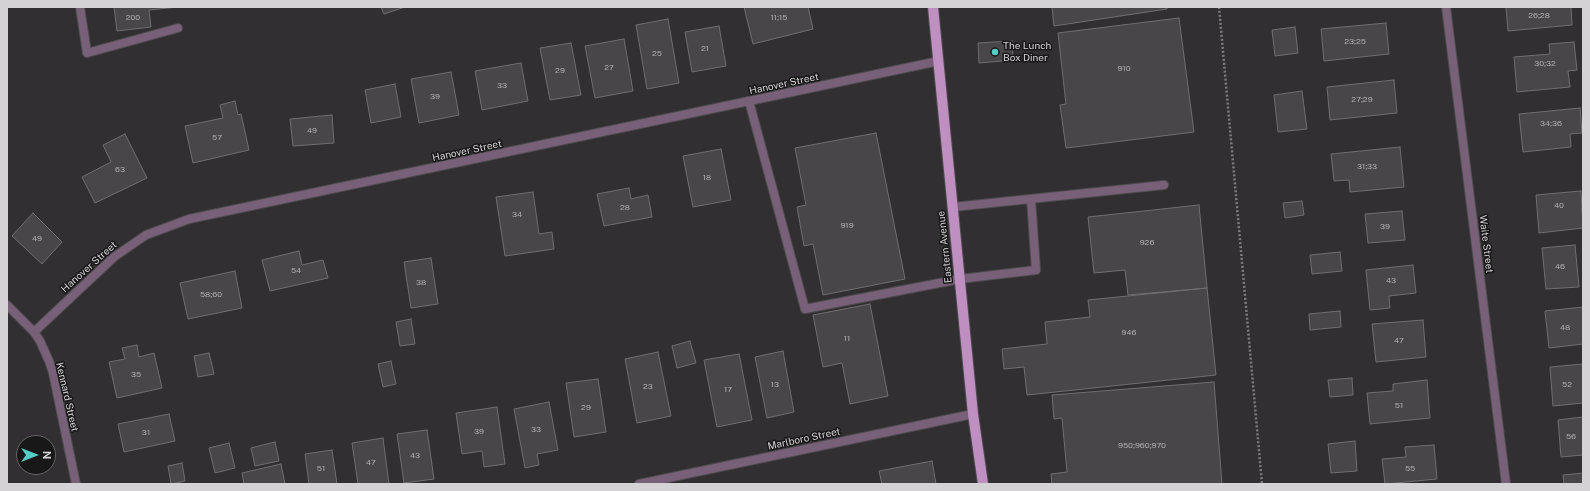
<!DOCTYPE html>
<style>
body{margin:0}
#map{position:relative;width:1590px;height:491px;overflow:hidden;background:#322f32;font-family:"Public Sans",sans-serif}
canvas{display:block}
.frame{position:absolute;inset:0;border:8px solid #d4d2d4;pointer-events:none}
.north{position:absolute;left:16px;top:435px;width:40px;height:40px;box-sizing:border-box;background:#191819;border:1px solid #646264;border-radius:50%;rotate:90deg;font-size:11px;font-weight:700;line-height:16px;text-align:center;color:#d4d2d4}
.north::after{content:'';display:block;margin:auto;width:14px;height:18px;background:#54cdc6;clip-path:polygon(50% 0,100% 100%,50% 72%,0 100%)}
</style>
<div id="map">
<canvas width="1590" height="491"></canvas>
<div class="frame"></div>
<div class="north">N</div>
</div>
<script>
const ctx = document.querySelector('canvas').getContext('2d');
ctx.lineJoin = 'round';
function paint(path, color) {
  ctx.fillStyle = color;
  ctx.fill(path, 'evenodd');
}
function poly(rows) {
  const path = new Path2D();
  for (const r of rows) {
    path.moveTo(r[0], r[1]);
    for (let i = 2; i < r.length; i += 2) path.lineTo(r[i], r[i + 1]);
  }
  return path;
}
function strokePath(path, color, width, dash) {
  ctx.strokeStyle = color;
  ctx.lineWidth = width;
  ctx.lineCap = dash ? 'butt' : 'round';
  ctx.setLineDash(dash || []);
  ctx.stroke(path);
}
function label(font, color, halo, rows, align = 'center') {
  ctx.font = font + ' "Public Sans",sans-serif';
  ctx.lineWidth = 3;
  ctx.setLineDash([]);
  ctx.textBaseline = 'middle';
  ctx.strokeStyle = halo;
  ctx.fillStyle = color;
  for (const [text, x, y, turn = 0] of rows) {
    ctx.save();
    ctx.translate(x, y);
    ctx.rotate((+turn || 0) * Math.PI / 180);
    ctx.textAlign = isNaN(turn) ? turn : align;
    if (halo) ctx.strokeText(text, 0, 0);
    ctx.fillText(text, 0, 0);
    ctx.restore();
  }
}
const building = poly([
 [114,7,178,7,149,10,151,27,117,31,114,7],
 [381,7,405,7,384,14,381,7],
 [744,7,808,7,813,29,753,44,744,7],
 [1052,7,1167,7,1167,9,1054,26,1052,7],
 [1506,7,1571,7,1572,25,1508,31,1506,7],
 [1179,18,1194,132,1066,148,1060,105,1066,104,1058,33,1179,18],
 [668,19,679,83,647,89,636,25,668,19],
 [1386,23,1389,54,1324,61,1321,29,1386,23],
 [719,26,726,66,692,72,685,32,719,26],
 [1295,27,1298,53,1275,56,1272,30,1295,27],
 [624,39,633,91,595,98,585,46,624,39],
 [1012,41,1013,60,979,63,978,43,1012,41],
 [1574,42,1577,70,1568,71,1570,87,1517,92,1514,57,1550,54,1549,44,1574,42],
 [571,43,581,95,550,100,540,48,571,43],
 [521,63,528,101,482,110,475,71,521,63],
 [451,72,459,115,419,123,411,79,451,72],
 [1394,80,1397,113,1330,120,1327,87,1394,80],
 [395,84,401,117,371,123,365,90,395,84],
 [1302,91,1307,129,1278,132,1274,95,1302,91],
 [235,101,238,115,241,114,249,150,193,163,185,126,223,118,220,105,235,101],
 [1580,108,1582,133,1570,134,1571,147,1523,152,1519,114,1580,108],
 [332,115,334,143,293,146,290,119,332,115],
 [876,133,905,279,823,295,813,244,804,246,797,207,806,205,795,148,876,133],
 [125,134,147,178,95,203,82,177,111,162,103,145,125,134],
 [1400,147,1404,187,1350,192,1349,180,1334,181,1331,154,1400,147],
 [721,149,731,200,693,207,683,156,721,149],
 [629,188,631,199,648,195,652,217,604,226,597,194,629,188],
 [1581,191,1583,228,1539,233,1536,195,1581,191],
 [533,192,539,234,552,232,554,249,505,256,496,197,533,192],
 [1302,201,1304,215,1285,218,1283,203,1302,201],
 [1199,205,1207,288,1128,295,1125,270,1094,273,1088,217,1199,205],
 [1402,211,1405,240,1368,243,1365,214,1402,211],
 [33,213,62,242,42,264,12,236,33,213],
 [1575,245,1579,287,1546,289,1542,248,1575,245],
 [299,251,302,265,323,260,328,278,270,291,262,260,299,251],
 [1340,252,1342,271,1312,274,1310,255,1340,252],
 [431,258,438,304,411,308,404,262,431,258],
 [1413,265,1416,293,1389,296,1390,308,1370,310,1366,270,1413,265],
 [235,271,242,308,188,319,180,283,235,271],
 [1207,288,1216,375,1027,395,1024,367,1004,369,1002,349,1047,344,1045,322,1090,317,1088,300,1207,288],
 [870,304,888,396,850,404,842,363,823,367,813,315,870,304],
 [1583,307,1583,344,1549,348,1545,311,1583,307],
 [1340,311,1341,327,1310,330,1309,314,1340,311],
 [411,319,415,344,400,346,396,322,411,319],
 [1423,320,1426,357,1376,362,1372,324,1423,320],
 [690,341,696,363,677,368,672,346,690,341],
 [137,345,139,357,154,353,162,388,117,398,109,362,125,359,122,348,137,345],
 [783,351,794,412,767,418,755,357,783,351],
 [658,352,671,416,637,423,625,359,658,352],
 [209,353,214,374,198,377,194,356,209,353],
 [739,354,752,420,717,427,704,360,739,354],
 [391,361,396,384,383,387,378,364,391,361],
 [1583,364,1583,403,1553,406,1550,367,1583,364],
 [1352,378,1353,395,1330,397,1328,380,1352,378],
 [598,379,606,432,574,437,566,383,598,379],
 [1427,380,1430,418,1370,424,1367,393,1393,391,1393,384,1427,380],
 [1214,382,1222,484,1052,484,1051,474,1067,472,1062,418,1054,419,1052,395,1214,382],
 [549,402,558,450,537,454,539,465,525,468,514,409,549,402],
 [497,407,505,464,484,467,482,451,462,454,456,413,497,407],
 [169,414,175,441,124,452,118,424,169,414],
 [1583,417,1583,455,1561,457,1558,420,1583,417],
 [427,430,434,479,404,483,397,434,427,430],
 [383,438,389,484,358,484,352,443,383,438],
 [1355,441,1357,471,1331,473,1328,444,1355,441],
 [275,442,279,461,255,466,251,448,275,442],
 [229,443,235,468,215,473,209,448,229,443],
 [1434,445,1437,479,1385,484,1382,459,1406,457,1405,447,1434,445],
 [332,450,337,484,309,484,305,454,332,450],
 [932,461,936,484,882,484,879,471,932,461],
 [182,463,185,481,171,484,168,466,182,463],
 [281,464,285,484,244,484,242,473,281,464],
 [1583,473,1583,484,1564,484,1563,475,1583,473]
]);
paint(building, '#484648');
strokePath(building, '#706e70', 1);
const lane = poly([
 [80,7,87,53,178,28],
 [749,101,805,309,960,279,1036,270,1031,199],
 [953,207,1164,185]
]);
const street = poly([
 [1446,7,1506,484],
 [7,305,34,332,40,341,49,361,53,373,76,484],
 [34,332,114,257,146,235,189,219,939,61],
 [639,484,973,414]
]);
const primary = poly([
 [933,7,973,414,983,484]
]);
strokePath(lane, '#4f4c4f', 10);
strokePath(street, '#4f4c4f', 10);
strokePath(primary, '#4f4c4f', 12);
strokePath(poly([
 [1219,7,1262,484]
]), '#7e7b7e', 2.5, [2, 2]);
strokePath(lane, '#786178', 8);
strokePath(street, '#786178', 8);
strokePath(primary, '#be8fc0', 10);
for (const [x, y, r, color] of [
 [995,52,4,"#54cdc6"]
]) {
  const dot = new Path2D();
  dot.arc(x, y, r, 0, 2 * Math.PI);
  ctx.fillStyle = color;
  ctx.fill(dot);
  strokePath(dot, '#191819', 1.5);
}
label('8px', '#b1afb1', null, [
 ["26;28",1539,16],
 ["200",133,18],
 ["11;15",779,18],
 ["23;25",1355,42],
 ["21",705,49],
 ["25",657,54],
 ["30;32",1545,64],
 ["27",609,68],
 ["910",1124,69],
 ["29",560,71],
 ["33",502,86],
 ["39",435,97],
 ["27;29",1362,100],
 ["34;36",1551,124],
 ["49",312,131],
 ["57",217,138],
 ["31;33",1367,167],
 ["63",120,170],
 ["18",707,178],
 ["40",1559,206],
 ["28",625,208],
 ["34",517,215],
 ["919",847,226],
 ["39",1385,227],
 ["49",37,239],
 ["926",1147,243],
 ["46",1560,267],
 ["54",296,271],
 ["43",1391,281],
 ["38",421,283],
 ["58;60",211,295],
 ["48",1565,328],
 ["946",1129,333],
 ["11",847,339],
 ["47",1399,341],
 ["35",136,375],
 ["13",775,385],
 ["52",1567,385],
 ["23",648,387],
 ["17",728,390],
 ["51",1399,406],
 ["29",586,408],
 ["33",536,430],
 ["39",479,432],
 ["31",146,433],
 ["56",1571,437],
 ["950;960;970",1142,446],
 ["43",415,456],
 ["47",371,463],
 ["51",321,469],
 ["55",1410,469]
]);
label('10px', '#d4d2d4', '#191819', [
 ["The Lunch",1003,46],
 ["Box Diner",1003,58]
], 'left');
label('10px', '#d4d2d4', '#191819', [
 ["Hanover Street",784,84,-12],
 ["Hanover Street",467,151,-12],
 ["Waite Street",1486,244,83],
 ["Eastern Avenue",945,247,-96],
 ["Hanover Street",89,267,-42],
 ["Kennard Street",67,397,77],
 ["Marlboro Street",804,439,-12]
]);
</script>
